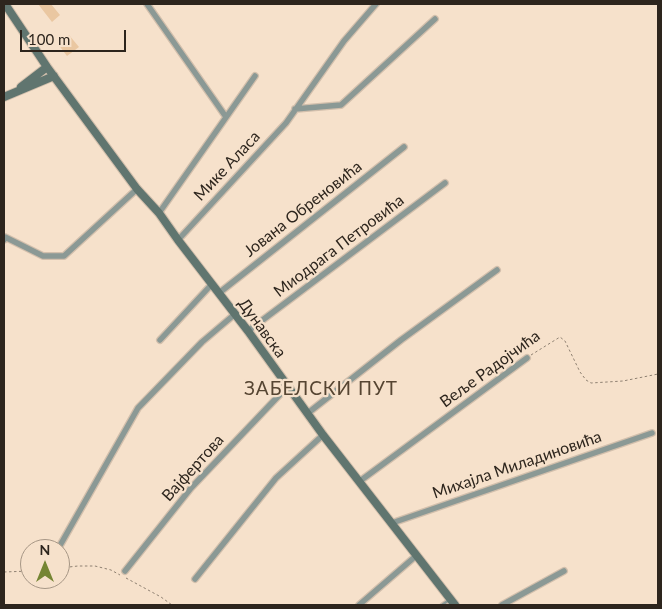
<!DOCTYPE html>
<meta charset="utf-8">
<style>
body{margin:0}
#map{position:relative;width:662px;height:609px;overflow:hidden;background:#f6e1cb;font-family:Lato,sans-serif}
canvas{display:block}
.frame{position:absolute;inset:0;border:5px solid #2d251d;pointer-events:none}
.north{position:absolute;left:20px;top:539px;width:50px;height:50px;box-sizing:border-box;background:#f6e1cb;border:1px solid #a69685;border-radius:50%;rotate:0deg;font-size:14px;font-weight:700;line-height:20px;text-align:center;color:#2d251d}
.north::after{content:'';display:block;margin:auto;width:18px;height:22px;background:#758533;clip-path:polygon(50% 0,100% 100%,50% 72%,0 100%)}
.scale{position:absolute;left:20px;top:30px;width:106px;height:22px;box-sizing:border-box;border:2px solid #2d251d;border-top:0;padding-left:6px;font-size:15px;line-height:18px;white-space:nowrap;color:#2d251d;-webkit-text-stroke:4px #f6e1cb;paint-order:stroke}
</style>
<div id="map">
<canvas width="662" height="609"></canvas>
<div class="frame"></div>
<div class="north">N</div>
<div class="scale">100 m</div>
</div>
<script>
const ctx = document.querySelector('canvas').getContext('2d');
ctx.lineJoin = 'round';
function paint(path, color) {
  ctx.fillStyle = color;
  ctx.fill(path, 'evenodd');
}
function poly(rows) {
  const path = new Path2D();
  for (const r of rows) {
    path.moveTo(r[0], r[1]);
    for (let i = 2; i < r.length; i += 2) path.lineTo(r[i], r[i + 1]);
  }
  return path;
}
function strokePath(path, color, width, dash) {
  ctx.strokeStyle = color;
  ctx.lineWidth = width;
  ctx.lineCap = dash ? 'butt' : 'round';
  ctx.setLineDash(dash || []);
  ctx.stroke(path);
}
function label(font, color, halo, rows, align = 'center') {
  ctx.font = font + ' Lato,sans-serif';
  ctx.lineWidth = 4.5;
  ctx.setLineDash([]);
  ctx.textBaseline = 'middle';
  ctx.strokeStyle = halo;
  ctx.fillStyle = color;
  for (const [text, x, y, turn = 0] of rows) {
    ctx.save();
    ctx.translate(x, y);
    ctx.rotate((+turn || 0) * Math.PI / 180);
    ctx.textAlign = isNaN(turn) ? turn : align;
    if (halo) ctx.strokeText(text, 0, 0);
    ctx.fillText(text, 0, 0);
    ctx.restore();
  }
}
paint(poly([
 [38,4,51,4,60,15,52,22],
 [69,35,79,47,67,56,58,44]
]), '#eac7a1');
const lane = poly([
 [442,605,449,600]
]);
const street = poly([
 [147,4,226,117],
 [295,109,341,105,435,19],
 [159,213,255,76],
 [4,240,5,237,43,256,64,256,137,189],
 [178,240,286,123,344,41,376,4],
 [219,293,404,147],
 [248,331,445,183],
 [160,340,212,284],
 [308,413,401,340,497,270],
 [360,481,527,358],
 [392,523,652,433],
 [58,549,138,408,202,342,235,314],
 [125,571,191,488,287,387],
 [195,579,276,478,323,435],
 [359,605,417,555],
 [502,605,564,571]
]);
const secondary = poly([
 [5,4,47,67,137,189,159,213,178,240,248,331,323,435,455,605],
 [21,87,47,67],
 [4,97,54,76]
]);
strokePath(lane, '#d2bfac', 5);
strokePath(street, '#d2bfac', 8);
strokePath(secondary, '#d2bfac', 10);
strokePath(poly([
 [531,355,560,337,565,341,580,372,586,380,591,383,623,381,658,374],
 [60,568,78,566,95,566,111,570,120,575],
 [4,572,30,571],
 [126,578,161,597,172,605]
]), '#8f8172', 1, [2.5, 2.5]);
strokePath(lane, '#8b9995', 2.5);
strokePath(street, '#8b9995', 5.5);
strokePath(secondary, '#60756f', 8);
label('16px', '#2d251d', '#f6e1cb', [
 ["Мике Аласа",227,166,-47],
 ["Јована Обреновића",303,209,-38],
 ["Миодрага Петровића",339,246,-37],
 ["Дунавска",262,328,54],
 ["Веље Радојчића",490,369,-36],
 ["Михајла Миладиновића",517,465,-19],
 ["Вајфертова",193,468,-48]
]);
ctx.letterSpacing = '1px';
label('19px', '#564532', '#f6e1cb', [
 ["ЗАБЕЛСКИ ПУТ",321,389]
]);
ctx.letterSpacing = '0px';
</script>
